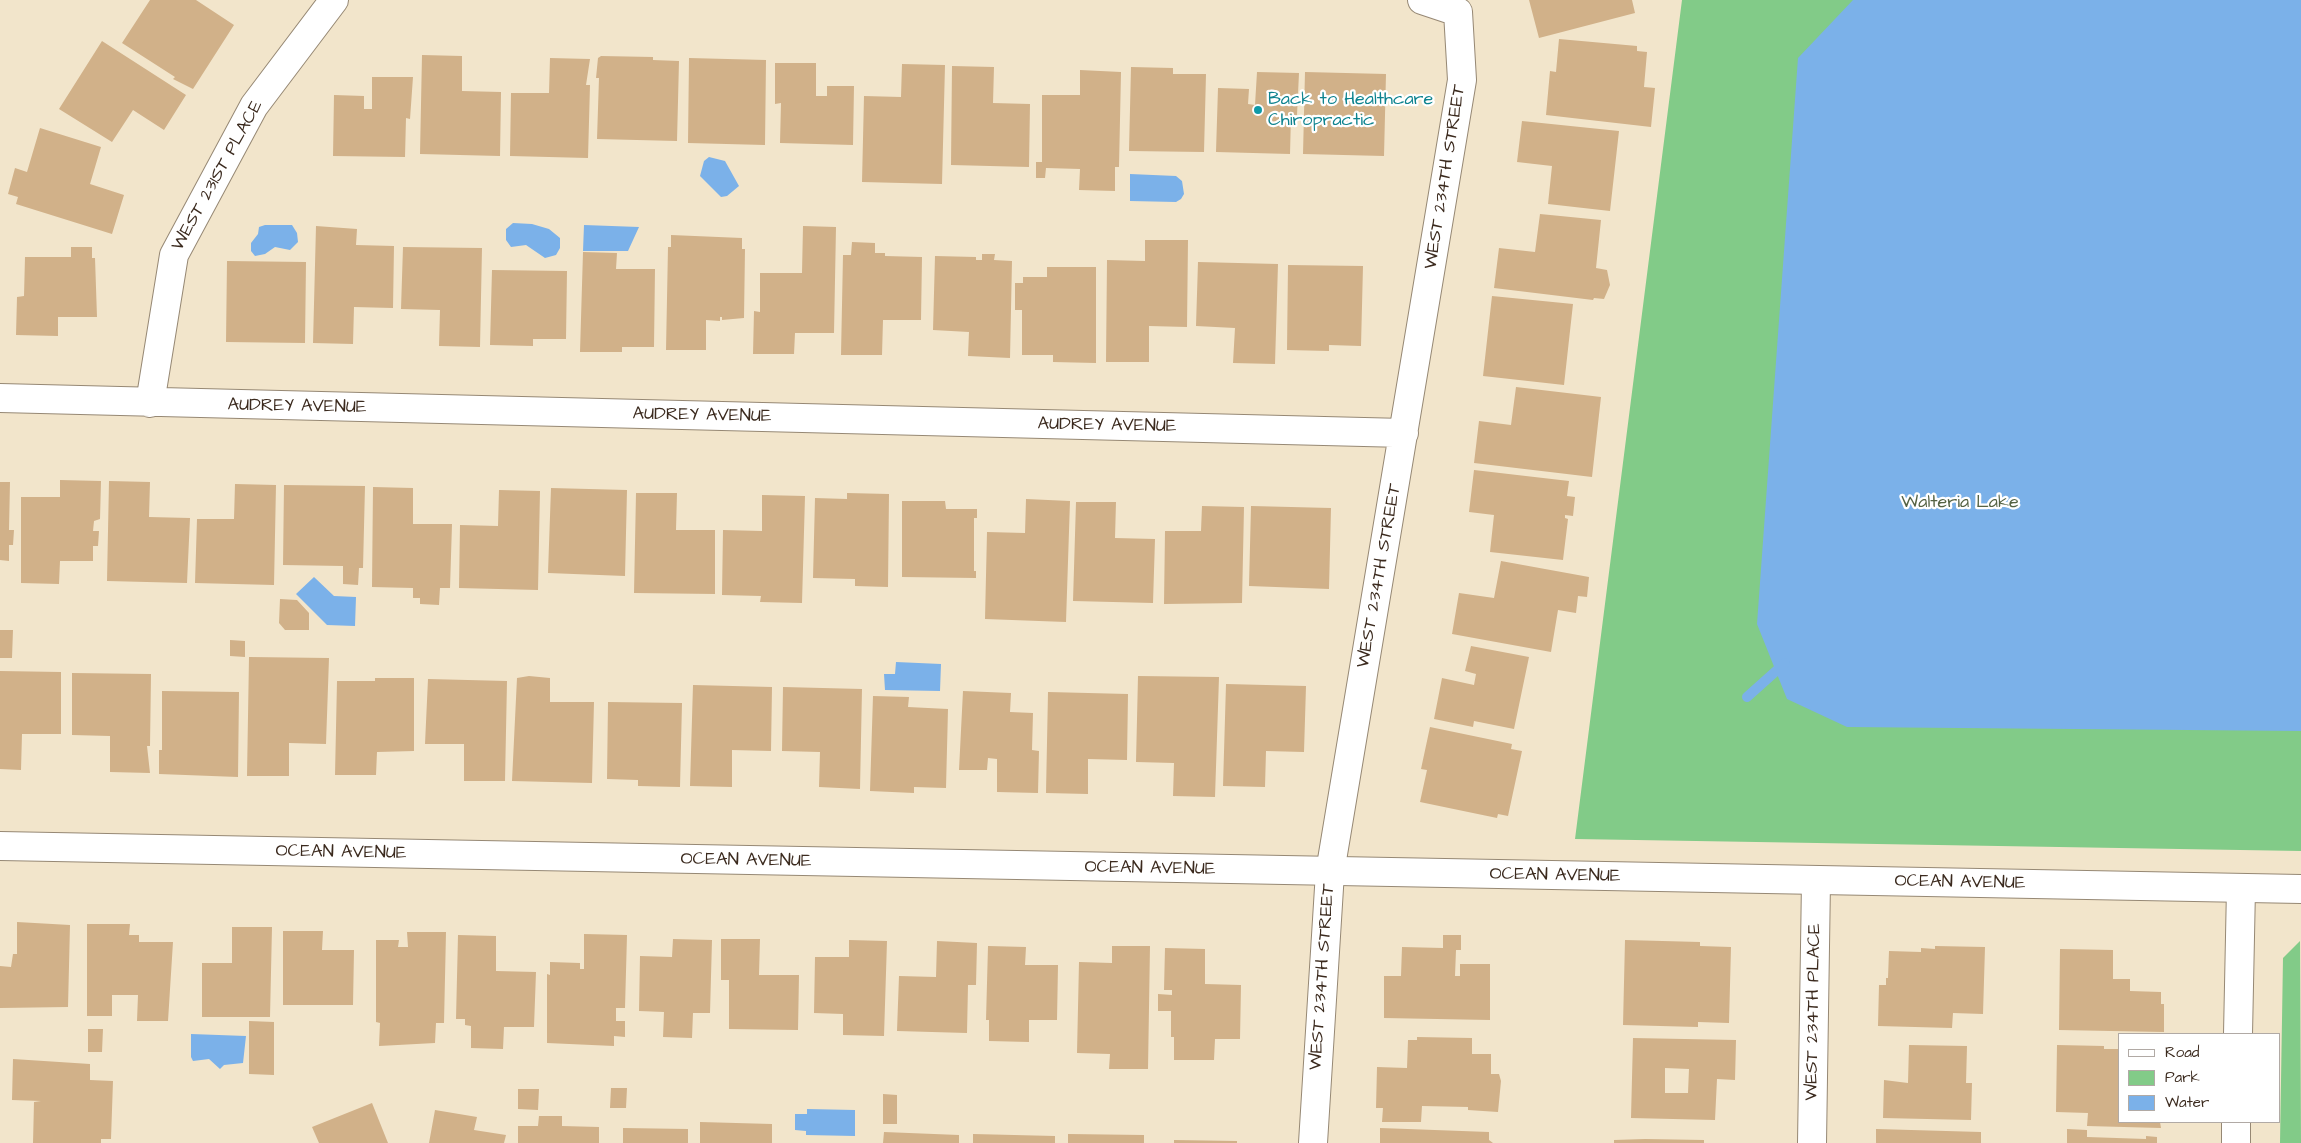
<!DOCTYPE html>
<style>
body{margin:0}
#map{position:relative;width:2301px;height:1143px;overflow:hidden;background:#f2e5cb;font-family:"Architects Daughter",sans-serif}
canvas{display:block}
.legend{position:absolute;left:2118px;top:1033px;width:162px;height:90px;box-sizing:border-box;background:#fff;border:1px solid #b1aaa5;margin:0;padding:6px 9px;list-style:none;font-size:15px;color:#3b2a1e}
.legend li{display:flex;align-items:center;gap:10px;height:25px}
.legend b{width:25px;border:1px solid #b1aaa5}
</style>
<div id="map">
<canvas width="2301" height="1143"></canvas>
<ul class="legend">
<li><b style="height:6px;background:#fff"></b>Road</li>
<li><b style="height:14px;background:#82cb88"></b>Park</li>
<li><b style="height:14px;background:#7bb1e9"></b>Water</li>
</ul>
</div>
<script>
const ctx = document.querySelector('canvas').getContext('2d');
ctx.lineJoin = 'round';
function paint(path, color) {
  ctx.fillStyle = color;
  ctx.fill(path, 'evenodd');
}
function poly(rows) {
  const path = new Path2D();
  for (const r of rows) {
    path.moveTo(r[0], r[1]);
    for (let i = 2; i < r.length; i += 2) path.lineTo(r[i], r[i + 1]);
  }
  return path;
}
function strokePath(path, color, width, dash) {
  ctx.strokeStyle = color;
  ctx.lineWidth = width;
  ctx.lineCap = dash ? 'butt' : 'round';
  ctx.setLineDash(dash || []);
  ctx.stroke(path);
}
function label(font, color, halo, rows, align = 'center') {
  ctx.font = font + ' "Architects Daughter",sans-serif';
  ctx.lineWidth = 4.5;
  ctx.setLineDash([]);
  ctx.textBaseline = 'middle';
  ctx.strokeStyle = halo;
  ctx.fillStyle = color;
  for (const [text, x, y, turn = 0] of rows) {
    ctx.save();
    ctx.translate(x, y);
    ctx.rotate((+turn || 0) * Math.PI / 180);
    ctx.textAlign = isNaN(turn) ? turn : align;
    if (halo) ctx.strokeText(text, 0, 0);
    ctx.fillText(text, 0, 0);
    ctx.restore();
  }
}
paint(poly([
 [1682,0,2301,0,2301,851,1575,839],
 [2300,941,2301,1143,2280,1143,2283,958]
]), '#82cb88');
paint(poly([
 [1853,0,2301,0,2301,731,1847,727,1787,699,1757,624,1798,58],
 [709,157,725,161,739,186,727,196,721,197,700,176,704,161],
 [1130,174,1176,176,1182,181,1184,194,1181,199,1176,202,1130,201],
 [513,223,532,224,549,229,560,238,560,248,556,255,545,258,526,245,511,247,506,240,506,229],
 [265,225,292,225,297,233,298,242,290,250,275,247,265,254,255,256,251,251,251,243,258,234,259,227],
 [584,225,639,227,628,251,583,251],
 [314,577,334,596,356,597,355,626,327,625,296,594],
 [896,662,941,664,940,691,885,690,884,674,895,674],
 [191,1034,246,1036,243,1063,224,1065,220,1069,209,1059,193,1061,191,1057],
 [807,1109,855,1110,855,1136,806,1135,806,1131,795,1130,795,1114,807,1114]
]), '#7bb1e9');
strokePath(poly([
 [1747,697,1785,663]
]), '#7bb1e9', 10);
paint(poly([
 [150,0,196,0,234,25,193,89,173,79,175,77,122,43],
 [1529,0,1632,0,1635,13,1539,38],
 [1559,39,1637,46,1637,51,1647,52,1644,87,1655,88,1651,127,1546,115,1550,71,1556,72],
 [102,41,186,95,164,130,133,110,112,142,59,109],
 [422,55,462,56,462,91,501,92,500,156,420,154],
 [601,56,653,57,653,60,679,61,677,141,597,139,599,78,596,78,598,58],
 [550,58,590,59,586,85,590,85,588,158,510,156,511,93,549,93],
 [689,58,766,60,765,145,688,143],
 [775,63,816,63,816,96,827,96,827,86,854,86,853,145,780,143,781,103,775,104],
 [902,64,945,65,942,184,862,182,864,96,901,97],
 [952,66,994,67,993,103,1030,104,1029,167,951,165],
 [1131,67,1173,68,1173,74,1206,74,1204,152,1129,151],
 [1080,70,1121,72,1119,167,1115,167,1115,191,1079,190,1080,169,1046,168,1045,178,1036,178,1036,162,1042,162,1042,95,1080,95],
 [1257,72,1299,73,1297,115,1291,115,1290,154,1216,152,1218,88,1249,89,1248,104,1255,105],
 [1305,72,1386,74,1384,156,1303,154],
 [372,77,413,77,410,119,406,118,405,157,333,156,334,95,364,96,364,109,372,109],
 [1522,121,1619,131,1610,211,1548,204,1552,166,1517,162],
 [40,128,101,147,90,184,124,195,112,234,16,204,18,197,8,194,15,168,27,172],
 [1540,214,1601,220,1596,268,1607,270,1610,285,1604,299,1594,298,1593,300,1494,288,1499,248,1535,252],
 [316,226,357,229,356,245,394,246,393,308,354,307,353,344,313,343],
 [803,226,836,227,834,333,795,333,794,354,753,354,754,311,760,312,760,273,802,273],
 [671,235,742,238,742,249,745,249,744,318,722,320,722,317,720,317,720,321,706,320,706,350,666,350,668,247,671,247],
 [1145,240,1188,240,1187,327,1149,326,1149,362,1106,362,1107,260,1145,261],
 [852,242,875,243,875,253,885,253,885,256,922,257,921,320,883,320,882,355,841,355,843,255,851,255],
 [71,247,92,247,92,258,95,258,97,317,58,317,58,336,16,335,17,297,24,296,25,257,71,257],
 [403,247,482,248,480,347,439,346,440,310,401,309],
 [583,252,617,253,616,269,655,269,654,347,622,347,622,352,580,352],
 [982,254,995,254,994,260,1012,261,1010,358,968,356,969,332,933,330,935,256,976,257,976,260,982,260],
 [227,261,306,262,305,343,226,342],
 [1198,262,1278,264,1275,364,1233,363,1235,328,1196,326],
 [1288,265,1363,266,1361,346,1329,345,1329,351,1287,350],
 [1047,267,1096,267,1096,363,1053,362,1053,355,1022,355,1022,310,1015,310,1015,283,1023,283,1023,277,1047,277],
 [492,270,567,271,566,339,533,339,533,346,490,345],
 [1492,296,1573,304,1564,385,1483,376],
 [1516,387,1601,397,1592,477,1474,463,1479,421,1511,425],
 [1474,470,1569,481,1567,496,1575,497,1573,516,1565,515,1565,518,1568,519,1563,560,1490,552,1494,515,1469,512],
 [60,480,101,481,100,519,94,521,93,531,99,531,98,546,93,546,93,561,60,561,59,584,21,583,21,497,60,497],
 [109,481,150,482,149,517,190,518,187,583,107,581],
 [0,482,10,482,9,530,14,530,13,545,9,545,9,561,0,560],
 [235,484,276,485,274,585,195,583,197,519,234,519],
 [284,485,365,486,363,568,359,568,358,585,343,584,343,566,283,565],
 [373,487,413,488,413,524,452,524,450,588,440,588,439,605,420,604,420,598,413,598,413,588,372,587],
 [551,488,627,490,625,576,548,573],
 [499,490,540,491,538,590,459,588,460,525,498,526],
 [636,493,677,493,676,530,715,530,715,594,634,593],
 [847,493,889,494,888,587,855,586,855,579,813,578,815,498,847,499],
 [762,495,805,496,802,603,760,602,761,596,722,595,723,530,762,531],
 [1026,499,1070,501,1066,622,985,619,987,532,1025,533],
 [902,501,945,501,946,509,977,509,977,518,974,518,974,571,976,571,976,578,902,577],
 [1076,502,1116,502,1115,538,1155,539,1153,603,1073,601],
 [1202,506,1244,507,1242,603,1164,604,1165,531,1201,531],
 [1251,506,1331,508,1329,589,1249,586],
 [1501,561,1589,577,1587,597,1578,596,1576,613,1558,610,1551,652,1452,634,1459,593,1494,598],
 [280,599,297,600,309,613,309,630,285,630,279,623],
 [0,630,13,630,12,658,0,658],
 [230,640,245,641,245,657,230,656],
 [1471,646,1529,657,1514,729,1474,721,1473,727,1434,719,1442,678,1474,685,1476,674,1465,671],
 [249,657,329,658,326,744,289,743,289,776,247,776],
 [0,671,61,672,61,734,22,734,21,770,0,769],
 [72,673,151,674,150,746,147,746,150,773,110,772,110,736,72,735],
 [529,676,550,678,550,702,594,702,592,783,512,781,517,678],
 [1138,676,1219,677,1215,797,1173,796,1174,763,1136,762],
 [375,678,414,678,414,751,377,752,376,775,335,775,337,681,375,681],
 [428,679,507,681,505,781,464,781,464,744,425,744],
 [1226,684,1306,686,1304,752,1266,751,1265,787,1223,786],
 [693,685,772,687,771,751,732,750,732,787,690,786],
 [783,687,862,689,860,789,819,787,820,752,782,751],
 [162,691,239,692,238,777,159,774,159,750,162,750],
 [963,691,1011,693,1010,712,1033,713,1032,750,1039,751,1038,793,997,792,997,759,988,758,987,770,959,770],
 [1048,692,1128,694,1127,760,1088,759,1088,794,1046,793],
 [873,696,909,697,908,707,948,709,946,788,914,787,914,793,870,791],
 [608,702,682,703,680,787,638,786,638,780,607,779],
 [1430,727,1512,744,1511,749,1522,751,1508,816,1498,814,1497,818,1420,802,1427,770,1421,769],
 [17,922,70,925,68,1007,0,1008,0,966,11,967,13,954,17,954],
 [87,924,130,924,129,935,139,935,139,942,173,942,168,1021,137,1021,138,995,112,995,112,1016,87,1016],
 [232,927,272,927,270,1017,202,1017,202,963,232,963],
 [283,931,323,931,322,950,354,950,353,1005,283,1005],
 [407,932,446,932,444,1023,436,1023,435,1043,379,1046,380,1023,376,1022,376,940,399,940,398,947,408,947],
 [584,934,627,935,625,1008,616,1008,616,1021,625,1021,625,1037,614,1036,614,1046,547,1043,547,974,550,975,550,962,580,963,580,969,584,969],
 [458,935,496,936,496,971,536,972,534,1027,504,1027,503,1049,471,1048,471,1026,465,1025,465,1019,456,1019],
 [1443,935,1461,935,1461,950,1456,950,1455,976,1460,976,1460,964,1490,964,1490,1020,1384,1018,1384,976,1401,976,1402,947,1443,948],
 [673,939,712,940,710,1013,693,1013,692,1038,663,1037,664,1012,639,1011,640,956,672,957],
 [721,939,760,939,759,975,799,975,798,1030,729,1029,729,980,721,980],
 [849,940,887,941,884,1036,843,1035,843,1014,814,1013,815,957,849,957],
 [1625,940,1700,942,1700,946,1731,947,1729,1023,1698,1022,1698,1027,1623,1025],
 [937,941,977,943,976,985,968,985,967,1033,897,1031,899,976,936,977],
 [988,946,1026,947,1025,965,1058,965,1057,1020,1029,1020,1029,1042,989,1041,989,1020,986,1020],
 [1112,946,1150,946,1148,1069,1109,1069,1110,1054,1077,1053,1079,962,1112,963],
 [1935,946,1985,947,1983,1014,1953,1013,1952,1028,1878,1026,1879,985,1886,985,1886,978,1888,978,1889,951,1921,952,1921,948,1935,949],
 [1165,948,1205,949,1205,984,1241,985,1240,1039,1215,1039,1214,1060,1174,1060,1174,1037,1171,1037,1171,1011,1158,1011,1158,994,1172,995,1172,990,1164,990],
 [2060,949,2113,950,2113,979,2130,979,2130,991,2161,992,2161,1004,2164,1004,2164,1032,2059,1030],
 [249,1021,274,1022,274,1075,249,1074],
 [88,1029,103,1029,102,1052,88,1052],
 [1417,1037,1472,1038,1472,1054,1491,1054,1491,1074,1499,1074,1501,1081,1498,1112,1468,1110,1468,1107,1422,1106,1421,1122,1382,1122,1383,1108,1376,1108,1377,1067,1407,1068,1408,1040,1417,1040],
 [1633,1038,1736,1040,1735,1080,1717,1079,1715,1120,1631,1118],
 [1665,1068,1689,1069,1688,1093,1665,1093],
 [1909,1045,1967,1046,1966,1083,1972,1083,1971,1120,1883,1118,1884,1080,1908,1083],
 [2057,1045,2104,1046,2104,1049,2120,1049,2120,1122,2160,1122,2161,1128,2087,1126,2088,1113,2056,1112],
 [13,1059,90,1064,90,1080,113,1081,111,1139,101,1139,101,1143,33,1143,34,1102,41,1101,12,1100],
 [611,1088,627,1088,626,1108,610,1108],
 [518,1089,539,1089,538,1110,518,1109],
 [883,1094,897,1095,897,1124,883,1124],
 [372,1103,388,1143,319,1143,312,1127],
 [435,1110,477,1117,474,1130,506,1135,504,1143,429,1143],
 [539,1116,562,1116,562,1126,599,1127,599,1143,518,1143,518,1126,538,1126],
 [700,1122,772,1124,772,1143,700,1143],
 [623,1128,688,1129,688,1143,623,1143],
 [1380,1128,1489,1132,1489,1140,1493,1143,1380,1143],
 [1876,1129,1981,1132,1981,1143,1876,1143],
 [2067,1129,2087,1130,2087,1137,2146,1139,2146,1136,2157,1137,2157,1143,2067,1143],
 [884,1132,959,1135,959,1143,883,1143],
 [973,1134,1055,1136,1055,1143,973,1143],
 [1068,1134,1144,1135,1144,1143,1068,1143],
 [1174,1140,1237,1141,1237,1143,1174,1143],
 [1614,1140,1645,1139,1704,1140,1704,1143,1614,1143]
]), '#d1b189');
const minor = poly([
 [0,398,1404,433],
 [150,403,174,255,254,106,334,0],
 [2238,1034,2241,888],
 [1313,1143,1330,872,1462,80,1458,12,1422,0],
 [1812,1143,1816,881],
 [2236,1143,2236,1122]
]);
const tertiary = poly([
 [0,846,2301,889]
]);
strokePath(minor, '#968874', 30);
strokePath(tertiary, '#968874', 30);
strokePath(minor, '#fff', 28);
strokePath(tertiary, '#fff', 28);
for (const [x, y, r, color] of [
 [1258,110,5,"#0f9aa8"]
]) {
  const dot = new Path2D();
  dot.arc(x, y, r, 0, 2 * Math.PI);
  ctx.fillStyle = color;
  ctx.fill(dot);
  strokePath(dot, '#fff', 2);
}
label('18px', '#0d838f', '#fff', [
 ["Back to Healthcare",1268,100],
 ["Chiropractic",1268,121]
], 'left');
label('18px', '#3b2a1e', '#fff', [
 ["WEST 231ST PLACE",218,176,-61],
 ["WEST 234TH STREET",1446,177,-81],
 ["AUDREY AVENUE",297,407,1],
 ["AUDREY AVENUE",702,416,1],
 ["AUDREY AVENUE",1107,426,1],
 ["WEST 234TH STREET",1380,576,-80],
 ["OCEAN AVENUE",341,853,1],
 ["OCEAN AVENUE",746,861,1],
 ["OCEAN AVENUE",1150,869,1],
 ["OCEAN AVENUE",1555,876,1],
 ["OCEAN AVENUE",1960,883,1],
 ["WEST 234TH STREET",1323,977,-86],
 ["WEST 234TH PLACE",1814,1012,-89]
]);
label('18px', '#546243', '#fff', [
 ["Walteria Lake",1960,503]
]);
</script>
